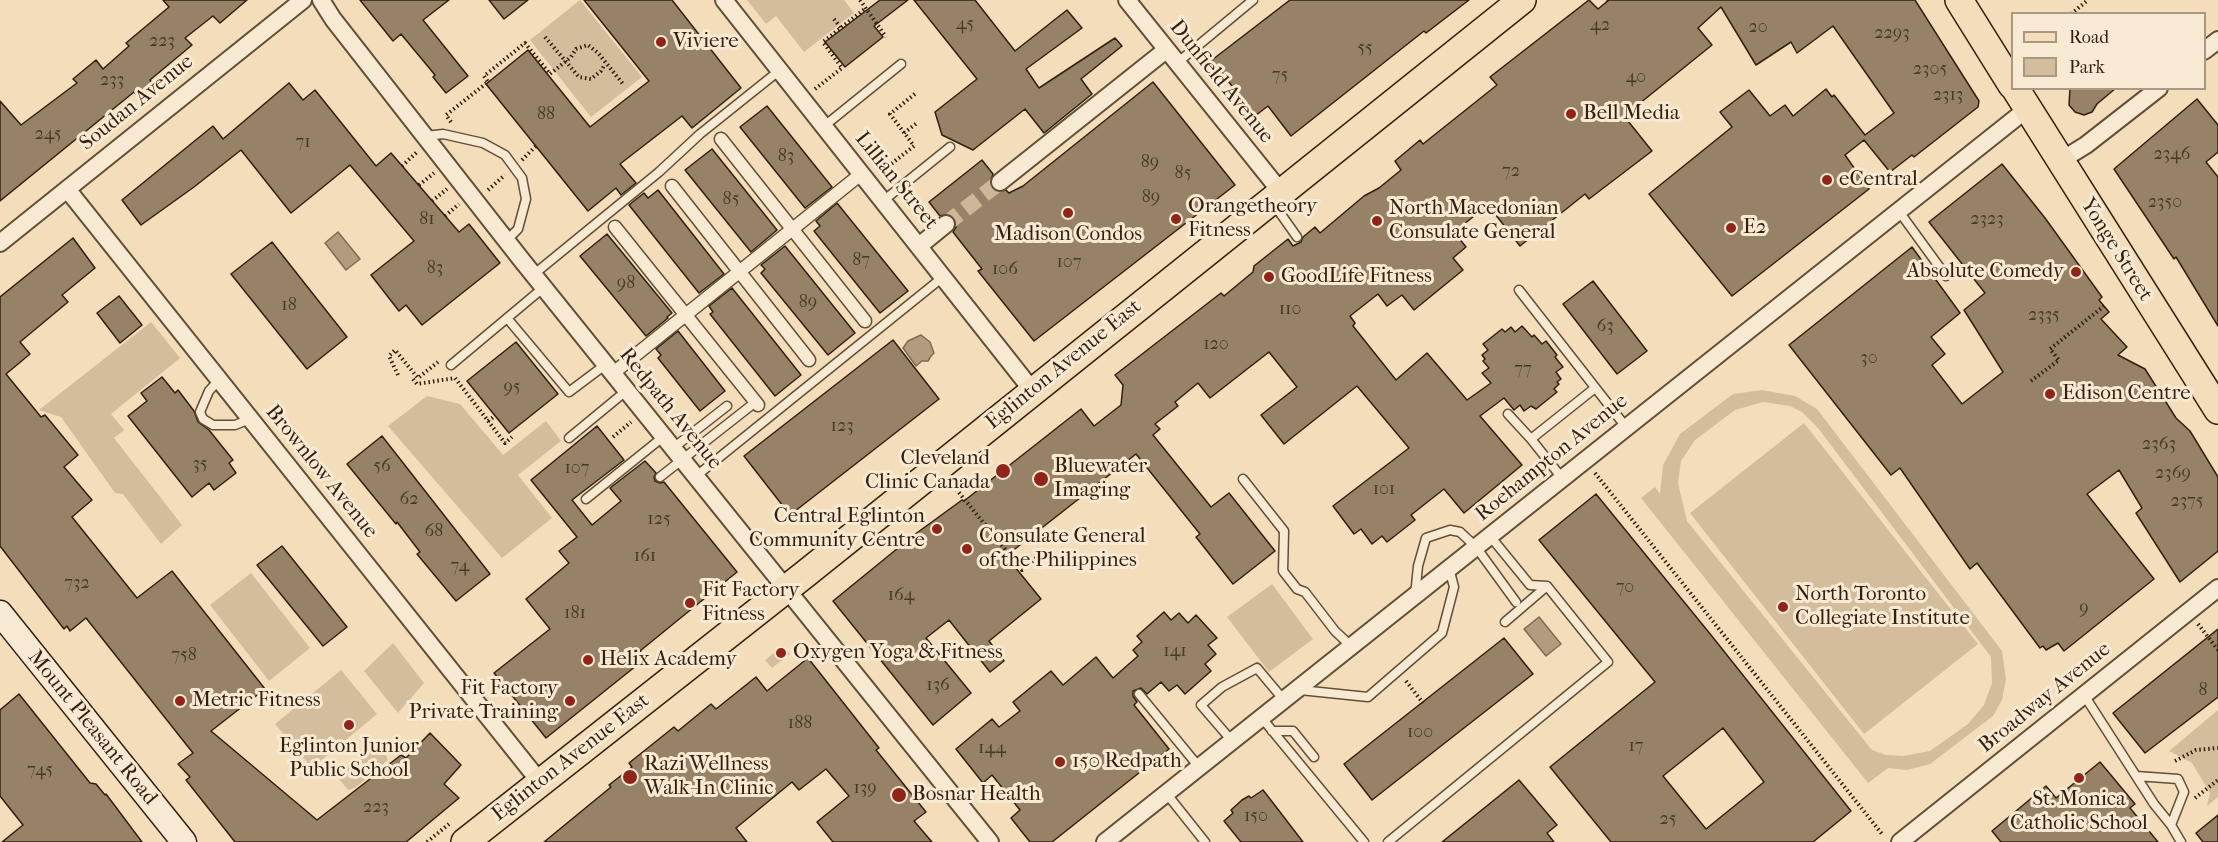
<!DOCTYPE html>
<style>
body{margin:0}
#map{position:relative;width:2218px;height:842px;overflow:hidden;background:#f4ddbb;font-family:"IM FELL French Canon",serif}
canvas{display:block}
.legend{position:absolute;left:2011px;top:12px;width:195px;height:78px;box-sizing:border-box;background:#f8e9d3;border:2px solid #a99884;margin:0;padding:8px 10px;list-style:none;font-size:18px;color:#331f0d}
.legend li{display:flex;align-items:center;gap:12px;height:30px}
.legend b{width:30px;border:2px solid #a99884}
</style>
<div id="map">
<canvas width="2218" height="842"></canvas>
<ul class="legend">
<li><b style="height:8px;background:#f4ddbb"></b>Road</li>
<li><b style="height:16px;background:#d3bd9d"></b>Park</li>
</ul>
</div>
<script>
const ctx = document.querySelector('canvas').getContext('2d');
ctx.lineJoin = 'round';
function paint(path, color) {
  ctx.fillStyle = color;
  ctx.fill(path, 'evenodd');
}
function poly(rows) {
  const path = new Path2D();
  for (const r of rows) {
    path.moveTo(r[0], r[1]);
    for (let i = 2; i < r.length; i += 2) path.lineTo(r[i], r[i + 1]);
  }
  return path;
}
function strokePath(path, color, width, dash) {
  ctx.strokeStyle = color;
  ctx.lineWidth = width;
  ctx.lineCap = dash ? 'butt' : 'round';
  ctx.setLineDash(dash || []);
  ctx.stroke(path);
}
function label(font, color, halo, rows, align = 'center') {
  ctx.font = font + ' "IM FELL French Canon",serif';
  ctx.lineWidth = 6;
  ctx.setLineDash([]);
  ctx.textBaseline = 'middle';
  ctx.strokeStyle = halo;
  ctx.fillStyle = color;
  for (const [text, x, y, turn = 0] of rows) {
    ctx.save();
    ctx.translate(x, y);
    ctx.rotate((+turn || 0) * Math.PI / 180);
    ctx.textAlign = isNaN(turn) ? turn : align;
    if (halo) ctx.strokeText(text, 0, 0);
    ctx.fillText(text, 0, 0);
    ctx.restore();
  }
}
paint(poly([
 [580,0,642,77,591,117,530,40],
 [747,0,844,0,854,13,804,52,776,16,766,24],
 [151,322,180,358,111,414,124,430,114,438,182,525,161,544,123,494,115,493,61,417,39,410],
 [1762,390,1795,396,1817,409,2002,651,2006,679,2002,700,1993,716,1930,764,1907,770,1888,768,1868,783,1641,498,1655,487,1660,494,1663,465,1680,434,1733,394],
 [1763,402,1790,406,1802,412,1818,428,1991,657,1992,683,1984,705,1968,724,1930,751,1903,756,1886,755,1872,750,1687,521,1678,483,1681,461,1695,440,1735,410],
 [427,396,460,404,503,455,546,421,561,441,518,475,552,518,502,558,388,426],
 [1804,423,1978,644,1864,734,1690,513],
 [251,573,310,648,269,681,210,605],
 [1272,584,1313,639,1269,672,1227,617],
 [393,643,424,683,398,713,364,671],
 [783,646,790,654,772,668,765,660],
 [341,670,377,714,312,768,275,724],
 [2218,710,2218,797,2207,806,2210,793,2192,763,2169,751],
 [380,745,388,760,355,788,348,790,336,775]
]), '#d3bd9d');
const water = poly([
 [338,232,360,259,346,270,325,243,338,232],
 [921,335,930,342,934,353,931,356,928,361,922,361,916,366,903,348,908,341,921,335],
 [1539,617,1561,644,1546,656,1524,629,1539,617]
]);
paint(water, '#b29c80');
strokePath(water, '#7f6a52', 1.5);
const building = poly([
 [163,0,247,0,220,23,213,16,185,38,192,45,150,80,153,84,138,96,134,92,0,201,0,101,21,125,77,83,73,79,96,60,103,69,129,46,126,43,169,7,163,0],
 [360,0,449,0,423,20,468,76,446,93,433,77,435,75,401,34,393,41,360,0],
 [489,0,528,0,504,19,489,0],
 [584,0,672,0,741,88,692,128,682,116,620,164,636,183,621,195,616,188,588,211,486,84,528,50,590,127,649,81,584,0],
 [880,0,908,0,874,26,883,37,845,67,825,42,880,0],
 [914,0,975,0,1015,51,1067,10,1082,28,1026,69,1039,88,1115,38,1122,46,1081,79,1092,94,1044,133,1025,109,973,150,942,135,935,112,977,79,914,0],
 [1290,0,1469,0,1426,33,1424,31,1291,136,1268,106,1255,116,1212,60,1290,0],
 [1589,0,1598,9,1609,0,1915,0,1979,101,1978,107,1914,157,1912,155,1890,172,1864,140,1845,155,1869,189,1732,296,1649,194,1732,127,1720,112,1749,90,1770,116,1785,105,1793,116,1826,89,1832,97,1834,95,1865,135,1894,113,1833,26,1797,53,1791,42,1756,65,1721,7,1698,28,1712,45,1624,116,1652,151,1589,199,1585,194,1520,246,1488,205,1454,232,1466,247,1453,258,1463,270,1414,310,1402,295,1387,306,1378,294,1350,316,1355,323,1353,326,1396,380,1427,353,1467,400,1491,383,1482,373,1489,368,1483,361,1485,359,1482,355,1488,350,1483,344,1502,329,1505,332,1511,327,1515,332,1522,326,1532,337,1534,335,1542,344,1546,341,1557,355,1555,357,1563,367,1556,372,1561,379,1557,382,1559,384,1554,389,1557,392,1536,409,1531,406,1524,411,1520,405,1514,410,1504,398,1480,416,1522,465,1464,513,1444,489,1411,515,1415,520,1387,542,1382,536,1372,544,1361,529,1354,534,1333,506,1409,448,1357,386,1284,444,1261,415,1297,387,1269,352,1210,398,1198,383,1175,402,1178,406,1155,424,1160,429,1153,435,1211,507,1229,493,1275,551,1233,584,1196,537,1200,534,1136,454,1006,556,1041,599,989,641,1004,661,990,672,949,620,926,638,971,693,933,725,833,601,914,535,962,500,964,501,1081,409,1094,426,1121,405,1123,385,1115,375,1221,293,1224,296,1253,272,1254,266,1288,239,1293,246,1301,242,1303,237,1315,227,1320,233,1364,196,1379,188,1401,170,1395,161,1420,140,1423,144,1497,85,1490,77,1589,0],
 [1153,82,1235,185,1034,341,978,271,982,269,953,232,956,227,954,218,949,214,940,216,929,202,982,160,993,174,990,183,996,191,1006,190,1009,193,1023,186,1153,82],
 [289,83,303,100,315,90,376,166,391,153,459,232,469,224,500,263,422,325,406,305,399,311,371,275,414,241,350,165,291,213,241,150,194,187,141,225,122,200,213,126,223,139,289,83],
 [2070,88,2116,88,2097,104,2092,112,2084,115,2075,112,2069,105,2070,88],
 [2197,99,2218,125,2218,152,2206,162,2218,177,2218,326,2176,257,2174,259,2114,169,2197,99],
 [767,106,832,187,805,208,740,127,767,106],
 [712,149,777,230,751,252,685,170,712,149],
 [2002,164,2045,218,2102,297,2099,300,2109,312,2101,319,2127,347,2118,355,2145,369,2176,418,2190,431,2218,477,2218,551,2180,582,2136,513,2142,508,2119,470,2087,494,2154,579,2064,651,2058,643,2046,650,2043,646,2040,648,1977,563,1970,569,1900,468,1891,475,1789,345,1912,247,1960,313,1931,337,1945,354,1932,365,1962,404,2003,372,1964,310,1985,293,1929,222,2002,164],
 [658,190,724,274,699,293,629,205,644,193,648,198,658,190],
 [837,203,908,291,880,313,814,231,820,226,816,221,837,203],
 [607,234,672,313,667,317,668,318,646,336,580,256,607,234],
 [73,238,95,268,62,295,68,302,20,342,30,354,6,374,41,417,45,415,78,455,64,467,92,500,72,517,137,598,172,571,265,689,211,731,317,820,401,755,406,758,430,733,461,765,444,784,459,798,406,842,235,842,186,780,190,777,178,764,193,753,86,618,70,631,67,626,64,629,0,546,0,297,73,238],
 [272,242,347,337,307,369,231,274,272,242],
 [785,246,855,333,828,355,761,273,765,269,761,265,785,246],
 [1593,281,1647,351,1617,374,1563,304,1593,281],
 [732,288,801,375,775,396,710,314,713,312,709,306,732,288],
 [119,296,142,325,120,343,97,313,119,296],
 [678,331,725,391,700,411,658,358,661,355,656,349,678,331],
 [893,340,939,399,790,515,744,456,893,340],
 [516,342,558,394,509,433,467,381,516,342],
 [162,377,175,393,178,390,194,411,198,422,209,430,233,460,229,463,236,473,214,490,209,483,192,497,128,416,147,401,141,393,162,377],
 [597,426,624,460,572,500,592,525,621,501,610,488,645,461,656,473,654,477,655,481,660,483,664,482,737,572,640,651,646,658,546,738,494,673,550,629,526,599,569,563,559,551,577,537,531,480,597,426],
 [382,436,490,574,456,601,417,554,420,552,397,522,396,524,347,464,382,436],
 [1596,494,1711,635,1851,811,1813,842,1611,842,1550,767,1655,682,1539,540,1596,494],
 [1723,728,1764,782,1706,829,1663,776,1723,728],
 [282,546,347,627,323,646,257,565,282,546],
 [1164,612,1171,620,1179,613,1188,623,1196,615,1217,638,1208,645,1216,654,1205,664,1211,671,1185,694,1177,685,1169,691,1161,682,1147,694,1141,688,1133,691,1133,696,1137,702,1134,705,1169,749,1052,842,1030,842,1011,818,1020,810,992,775,983,783,956,749,992,719,999,727,1020,711,1013,702,1051,671,1063,685,1096,657,1113,678,1138,656,1133,650,1142,642,1137,636,1164,612],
 [2218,629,2218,697,2145,753,2113,713,2218,629],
 [1504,638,1533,674,1372,800,1344,764,1504,638],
 [808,658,879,748,876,750,926,812,914,821,932,842,833,842,817,822,849,796,826,769,799,790,792,782,736,828,747,842,544,842,611,787,609,785,632,767,629,763,674,727,678,731,711,704,716,709,756,677,767,691,808,658],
 [19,694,90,783,96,784,105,795,106,794,142,842,2,842,23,825,0,796,0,710,19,694],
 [2100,762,2135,804,2130,808,2158,842,2001,842,1992,831,2046,786,2056,798,2100,762],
 [1519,780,1557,825,1547,833,1554,842,1442,842,1519,780],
 [1263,790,1280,812,1303,842,1241,842,1224,821,1233,813,1231,810,1242,800,1249,796,1251,798,1263,790],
 [2218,815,2218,842,2203,842,2196,833,2218,815]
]);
paint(building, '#978267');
strokePath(building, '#331f0d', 1.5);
strokePath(poly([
 [946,224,1000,182]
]), '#cdb798', 16, [16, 8]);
const service = poly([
 [1177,63,1253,0],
 [823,127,901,64],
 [426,136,443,134,483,143,505,155,522,178,526,199,518,229,506,241],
 [883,201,950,147],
 [1273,203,1297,237],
 [1898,210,1946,276],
 [533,275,659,172,700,134,780,70],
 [1519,290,1626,427],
 [507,318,569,392,605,365],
 [451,365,543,288],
 [219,380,209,391,200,412,203,419,213,425,235,425,250,419],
 [1508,414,1531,439],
 [569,438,626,391],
 [672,449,727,406],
 [660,477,753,404],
 [695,477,943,277],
 [1562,478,1531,439,1595,388],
 [1243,479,1284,531,1283,571,1297,589,1305,592,1335,631,1351,646],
 [586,499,663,437],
 [1415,596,1418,566,1426,538,1450,530,1460,532,1476,547,1516,602],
 [1505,622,1547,586],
 [1300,690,1368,697,1442,633,1454,587,1449,568],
 [1139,694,1199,767],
 [2084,695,2136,776,2178,779,2184,792,2171,825,2181,842],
 [1261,717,1364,842],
 [1272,731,1293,731,1314,757],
 [1232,741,1201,705,1222,687,1257,668,1283,699],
 [2136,776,2154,804,2171,825],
 [1166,793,1205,842],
 [1388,842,1608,662,1547,586,1530,585,1490,536]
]);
const pedestrian = poly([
 [721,139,865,321],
 [672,186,809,360],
 [615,227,758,405],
 [612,374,861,174]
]);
const minor = poly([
 [321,0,333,19,520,258,990,842],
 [724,0,1032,390],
 [1127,0,1281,192],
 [2204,51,2218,40],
 [2060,161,2086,145,2159,88],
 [1000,182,1166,50],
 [67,189,540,782],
 [0,243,303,0],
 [919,246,946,224],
 [1105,842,2027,109],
 [1900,842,2218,588]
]);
const secondary = poly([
 [0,613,184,842]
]);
const primary = poly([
 [1959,0,2012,85],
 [2015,88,2218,410],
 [465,842,804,575,1522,0]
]);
strokePath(service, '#634e38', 11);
strokePath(pedestrian, '#634e38', 15);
strokePath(minor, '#634e38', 20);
strokePath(secondary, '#331f0d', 27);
strokePath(primary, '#331f0d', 30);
strokePath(poly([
 [860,0,886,37],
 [1607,0,1608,1],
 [2071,14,2088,0],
 [834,19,841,28],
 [545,37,579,77,591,79,601,71,605,64],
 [815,89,842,68,823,42,866,8],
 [451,122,446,115,488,82,484,76,525,43,550,74,571,57,576,49,588,45,598,53,623,84],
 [904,133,917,123],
 [522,160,536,146],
 [402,166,417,152],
 [881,172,914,146,890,114,916,93],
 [419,185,434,173],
 [488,190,505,175],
 [432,201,447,189],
 [445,216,459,204],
 [398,375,389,356,395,350,418,378,438,362],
 [413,379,417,384,455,378,505,443,512,437],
 [2031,381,2059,360,2050,349,2104,306],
 [488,421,495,416],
 [613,437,631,422],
 [1595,473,1882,834],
 [956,489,1022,570,1036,558,1050,556],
 [2198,624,2218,650],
 [1406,681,1423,703],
 [2175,761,2196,750,2218,748],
 [2195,798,2218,780],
 [427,842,449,824]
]), '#331f0d', 4, [1.5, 3]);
strokePath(service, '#f8e9d3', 8);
strokePath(pedestrian, '#f8e9d3', 12);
strokePath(minor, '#f8e9d3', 16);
strokePath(secondary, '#f8e9d3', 24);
strokePath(primary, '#f4ddbb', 27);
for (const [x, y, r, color] of [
 [661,42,6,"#8f2418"],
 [1571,114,6,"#8f2418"],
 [1827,180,6,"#8f2418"],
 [1068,213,6,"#8f2418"],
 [1176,219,6,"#8f2418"],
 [1377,221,6,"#8f2418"],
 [1731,228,6,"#8f2418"],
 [2076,272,6,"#8f2418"],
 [1269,277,6,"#8f2418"],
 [2050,394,6,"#8f2418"],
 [1003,471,8,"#8f2418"],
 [1041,479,8,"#8f2418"],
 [937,529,6,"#8f2418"],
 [967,549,6,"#8f2418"],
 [690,603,6,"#8f2418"],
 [1783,607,6,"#8f2418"],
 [781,653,6,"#8f2418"],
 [588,660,6,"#8f2418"],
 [180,701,6,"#8f2418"],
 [570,701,6,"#8f2418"],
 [349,725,6,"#8f2418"],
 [1060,762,6,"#8f2418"],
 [630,777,8,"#8f2418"],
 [2079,778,6,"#8f2418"],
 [899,795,8,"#8f2418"]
]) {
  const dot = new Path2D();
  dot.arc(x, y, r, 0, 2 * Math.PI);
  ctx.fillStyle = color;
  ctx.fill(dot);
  strokePath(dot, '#f8e9d3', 2);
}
label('18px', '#4c3824', null, [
 ["45",965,25],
 ["42",1600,26],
 ["20",1758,28],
 ["2293",1892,34],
 ["223",162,42],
 ["55",1365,49],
 ["2305",1930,70],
 ["75",1280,76],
 ["40",1636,78],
 ["233",112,81],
 ["2313",1948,96],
 ["88",546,115],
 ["245",48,135],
 ["71",303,143],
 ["2346",2172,155],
 ["83",786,157],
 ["89",1150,163],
 ["72",1511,172],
 ["85",1183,174],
 ["89",1151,198],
 ["85",731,200],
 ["2350",2165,203],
 ["81",427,220],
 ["2323",1987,220],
 ["87",861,261],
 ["107",1069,263],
 ["83",435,269],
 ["106",1005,270],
 ["98",626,284],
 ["89",808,303],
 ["18",289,306],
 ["110",1290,310],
 ["2335",2044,316],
 ["63",1605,327],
 ["120",1216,345],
 ["30",1869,359],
 ["77",1523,370],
 ["95",512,388],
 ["123",842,427],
 ["2363",2159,445],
 ["35",200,465],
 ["56",382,467],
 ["107",577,469],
 ["2369",2173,474],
 ["101",1384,490],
 ["62",409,500],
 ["2375",2187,502],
 ["125",659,520],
 ["68",434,532],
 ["161",645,557],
 ["74",460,567],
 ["732",77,584],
 ["70",1625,588],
 ["164",901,596],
 ["9",2084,609],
 ["181",575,614],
 ["141",1175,652],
 ["758",184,656],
 ["136",938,686],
 ["8",2203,691],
 ["188",800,724],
 ["100",1420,733],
 ["17",1636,747],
 ["144",992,749],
 ["745",40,771],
 ["139",865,789],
 ["223",376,808],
 ["150",1256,817],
 ["25",1668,820]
]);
label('21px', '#331f0d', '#f8e9d3', [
 ["Viviere",673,42],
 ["Bell Media",1583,114],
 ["eCentral",1839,180],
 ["Orangetheory",1188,207],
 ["Fitness",1188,231],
 ["North Macedonian",1389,209],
 ["Consulate General",1389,233],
 ["E2",1743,228],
 ["Madison Condos",1068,235,"center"],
 ["Absolute Comedy",2064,272,"right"],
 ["GoodLife Fitness",1281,277],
 ["Edison Centre",2062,394],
 ["Cleveland",990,459,"right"],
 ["Clinic Canada",990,483,"right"],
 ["Bluewater",1054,467],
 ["Imaging",1054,491],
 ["Central Eglinton",925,517,"right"],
 ["Community Centre",925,541,"right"],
 ["Consulate General",979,537],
 ["of the Philippines",979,561],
 ["Fit Factory",702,591],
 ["Fitness",702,615],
 ["North Toronto",1795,595],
 ["Collegiate Institute",1795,619],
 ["Oxygen Yoga & Fitness",793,653],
 ["Helix Academy",600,660],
 ["Fit Factory",558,689,"right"],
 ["Private Training",558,713,"right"],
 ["Metric Fitness",192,701],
 ["Eglinton Junior",349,747,"center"],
 ["Public School",349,771,"center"],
 ["150 Redpath",1072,762],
 ["Razi Wellness",644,765],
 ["Walk-In Clinic",644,789],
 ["Bosnar Health",912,795],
 ["St. Monica",2079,800,"center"],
 ["Catholic School",2079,824,"center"]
], 'left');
label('21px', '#331f0d', '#f8e9d3', [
 ["Dunfield Avenue",1221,82,51],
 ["Soudan Avenue",137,103,-39],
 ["Lillian Street",896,181,51],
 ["Yonge Street",2116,250,58],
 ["Eglinton Avenue East",1064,365,-39],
 ["Redpath Avenue",670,409,51],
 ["Roehampton Avenue",1552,458,-39],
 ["Brownlow Avenue",321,472,51],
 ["Broadway Avenue",2045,698,-39],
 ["Mount Pleasant Road",92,728,51],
 ["Eglinton Avenue East",571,758,-38]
]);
</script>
